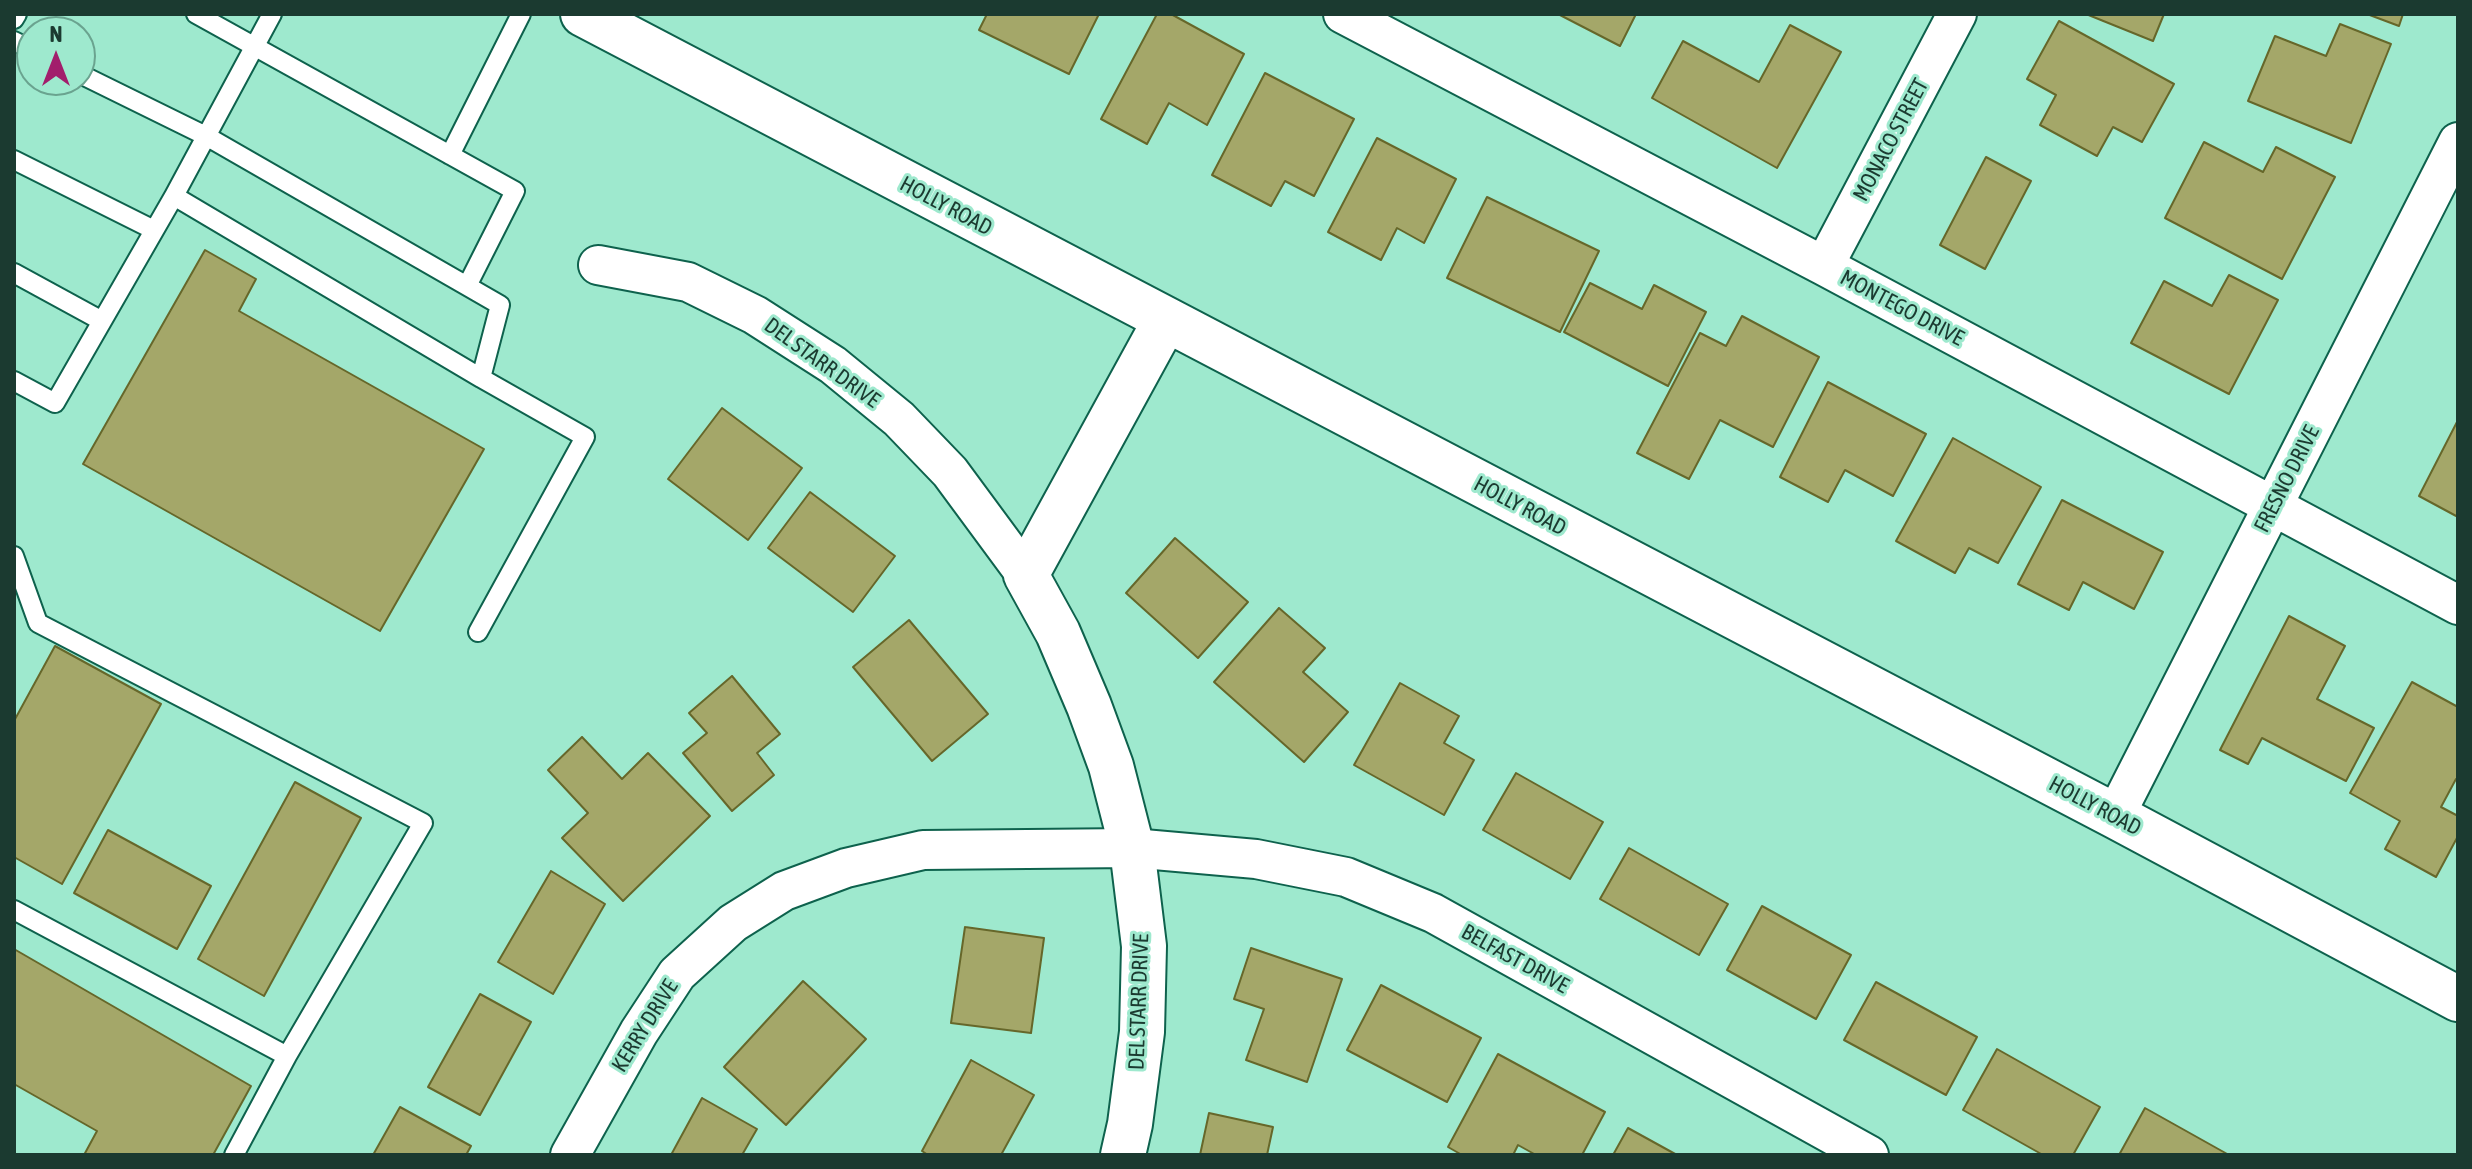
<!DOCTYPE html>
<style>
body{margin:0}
#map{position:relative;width:2472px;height:1169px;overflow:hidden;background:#9ee9ce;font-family:"Asap Condensed",sans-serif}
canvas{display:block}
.frame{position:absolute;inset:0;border:16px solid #1b3a30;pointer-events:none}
.north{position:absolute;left:16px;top:16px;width:80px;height:80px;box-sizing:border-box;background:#9ee9ce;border:2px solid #6aa38f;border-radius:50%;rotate:0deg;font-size:22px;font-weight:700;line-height:32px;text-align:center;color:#1b3a30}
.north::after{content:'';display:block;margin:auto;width:28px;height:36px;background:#a21e6c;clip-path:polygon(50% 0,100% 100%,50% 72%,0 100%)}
</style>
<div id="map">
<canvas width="2472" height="1169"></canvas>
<div class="frame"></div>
<div class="north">N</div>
</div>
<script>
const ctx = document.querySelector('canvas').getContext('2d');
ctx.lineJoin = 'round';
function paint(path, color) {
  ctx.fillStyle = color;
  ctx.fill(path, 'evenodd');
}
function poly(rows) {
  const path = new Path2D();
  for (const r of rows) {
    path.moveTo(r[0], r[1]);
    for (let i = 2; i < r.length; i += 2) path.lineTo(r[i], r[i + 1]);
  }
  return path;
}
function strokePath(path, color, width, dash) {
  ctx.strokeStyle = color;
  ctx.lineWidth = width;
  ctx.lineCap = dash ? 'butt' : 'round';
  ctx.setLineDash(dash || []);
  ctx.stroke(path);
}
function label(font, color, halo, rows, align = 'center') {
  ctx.font = font + ' "Asap Condensed",sans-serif';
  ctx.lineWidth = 6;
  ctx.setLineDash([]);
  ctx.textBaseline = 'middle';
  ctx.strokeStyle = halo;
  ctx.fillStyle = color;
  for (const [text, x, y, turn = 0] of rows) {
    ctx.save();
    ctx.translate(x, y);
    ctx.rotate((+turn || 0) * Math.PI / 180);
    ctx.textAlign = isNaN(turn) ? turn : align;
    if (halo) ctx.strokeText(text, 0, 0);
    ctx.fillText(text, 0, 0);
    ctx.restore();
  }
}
const building = poly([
 [987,14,1099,14,1069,74,979,30,987,14],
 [1157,14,1171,14,1244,54,1207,125,1169,103,1147,144,1101,119,1157,14],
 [1558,14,1636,14,1620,46,1558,14],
 [2086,14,2164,14,2153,41,2086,14],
 [2367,14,2403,14,2399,26,2367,14],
 [2059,21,2174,84,2142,142,2113,127,2097,156,2040,125,2056,95,2027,79,2059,21],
 [2340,24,2391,44,2351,143,2248,101,2275,36,2326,56,2340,24],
 [1790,25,1841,52,1777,168,1652,98,1683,41,1759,82,1790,25],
 [1265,73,1354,119,1314,196,1285,181,1271,206,1212,175,1265,73],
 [1377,138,1456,179,1424,243,1397,228,1381,260,1328,232,1377,138],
 [2204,142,2263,172,2276,147,2335,177,2282,279,2165,218,2204,142],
 [1986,157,2031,181,1985,269,1940,245,1986,157],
 [1487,197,1599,251,1560,332,1447,278,1487,197],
 [205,250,256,279,239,311,484,449,380,631,83,464,205,250],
 [2229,275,2278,300,2229,394,2131,343,2164,281,2212,306,2229,275],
 [1590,283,1642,309,1654,285,1706,312,1668,386,1564,332,1590,283],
 [1742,316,1819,357,1773,447,1720,420,1689,479,1637,453,1700,333,1726,346,1742,316],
 [1828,382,1926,434,1893,496,1845,470,1828,502,1780,477,1828,382],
 [722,408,802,468,748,540,668,479,722,408],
 [2458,420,2458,517,2419,496,2458,420],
 [1953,438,2041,487,1998,563,1969,548,1955,573,1896,541,1953,438],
 [810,492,895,556,853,612,768,548,810,492],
 [2062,500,2163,552,2134,609,2083,582,2069,610,2018,584,2062,500],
 [1175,538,1248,602,1198,658,1126,593,1175,538],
 [1279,608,1325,648,1303,672,1348,712,1304,762,1214,682,1279,608],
 [2289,616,2345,646,2317,699,2374,728,2346,781,2262,738,2248,764,2220,750,2289,616],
 [909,620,988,714,932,761,853,667,909,620],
 [55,646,161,704,62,884,14,857,14,721,55,646],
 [732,676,780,734,757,753,774,775,732,811,683,753,707,733,689,713,732,676],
 [2412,682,2458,707,2458,780,2456,779,2441,807,2458,816,2458,836,2436,877,2385,849,2400,821,2350,793,2412,682],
 [1400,683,1459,716,1444,743,1474,760,1444,815,1354,765,1400,683],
 [582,737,622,779,648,753,710,816,623,901,562,838,588,813,548,770,582,737],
 [1516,773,1603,822,1570,879,1483,830,1516,773],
 [295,782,361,818,264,996,198,959,295,782],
 [108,830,211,886,177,949,74,893,108,830],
 [1629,848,1728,904,1699,955,1600,899,1629,848],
 [551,871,605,904,553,994,498,962,551,871],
 [1762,906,1851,955,1816,1019,1727,970,1762,906],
 [965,927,1044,938,1031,1033,951,1023,965,927],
 [1251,948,1342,979,1307,1082,1246,1060,1264,1009,1234,999,1251,948],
 [14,949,251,1086,213,1155,84,1155,97,1131,14,1084,14,949],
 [803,981,866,1039,786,1125,724,1067,803,981],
 [1876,982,1977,1037,1946,1095,1844,1040,1876,982],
 [1381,985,1481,1038,1447,1102,1347,1050,1381,985],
 [480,994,531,1022,480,1115,428,1087,480,994],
 [1997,1049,2100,1107,2073,1155,2043,1155,1963,1110,1997,1049],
 [1498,1054,1605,1112,1582,1155,1536,1155,1518,1145,1513,1155,1462,1155,1448,1147,1498,1054],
 [971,1060,1034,1095,1001,1155,928,1155,922,1151,971,1060],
 [702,1098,757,1129,742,1155,671,1155,702,1098],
 [400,1107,471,1146,466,1155,373,1155,400,1107],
 [2145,1108,2229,1155,2119,1155,2145,1108],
 [1209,1113,1273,1127,1267,1155,1200,1155,1209,1113],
 [1628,1128,1677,1155,1613,1155,1628,1128]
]);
paint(building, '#a4a769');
strokePath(building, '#66672a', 2);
const lane = poly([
 [14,19,17,14],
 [14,41,32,50],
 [80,74,206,136,467,286],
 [450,155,521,14],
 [14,160,154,230],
 [174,196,272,14],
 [14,273,102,321],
 [14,381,55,403,174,196,481,378,500,305,467,286,515,191,196,14],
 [14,556,38,623,423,823,287,1056,234,1155],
 [478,632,585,437,481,378],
 [14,910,287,1056]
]);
const street = poly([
 [1343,14,1824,266,2458,605],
 [598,265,688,282,755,315,833,365,899,419,950,472,1026,575],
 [1824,266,1957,14],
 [2115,816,2458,142],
 [570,1155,639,1032,677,974,733,923,784,891,846,868,923,850,1132,848,1256,859,1346,877,1433,913,1869,1155]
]);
const secondary = poly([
 [583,14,2115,816,2458,999],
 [1123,1155,1130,1124,1142,1032,1144,946,1132,848,1111,766,1089,706,1058,633,1026,575,1165,321]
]);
strokePath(lane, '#0e624d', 22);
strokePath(street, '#0e624d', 42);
strokePath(secondary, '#0e624d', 48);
strokePath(lane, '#fff', 18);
strokePath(street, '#fff', 38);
strokePath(secondary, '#fff', 44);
label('22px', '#1b3a30', '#9ee9ce', [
 ["MONACO STREET",1891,140,-62],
 ["HOLLY ROAD",946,206,28],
 ["MONTEGO DRIVE",1902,308,28],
 ["DEL STARR DRIVE",822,363,36],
 ["FRESNO DRIVE",2287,479,-63],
 ["HOLLY ROAD",1520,506,28],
 ["HOLLY ROAD",2095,806,28],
 ["BELFAST DRIVE",1515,959,29],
 ["DEL STARR DRIVE",1139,1002,-88],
 ["KERRY DRIVE",645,1026,-58]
]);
</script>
